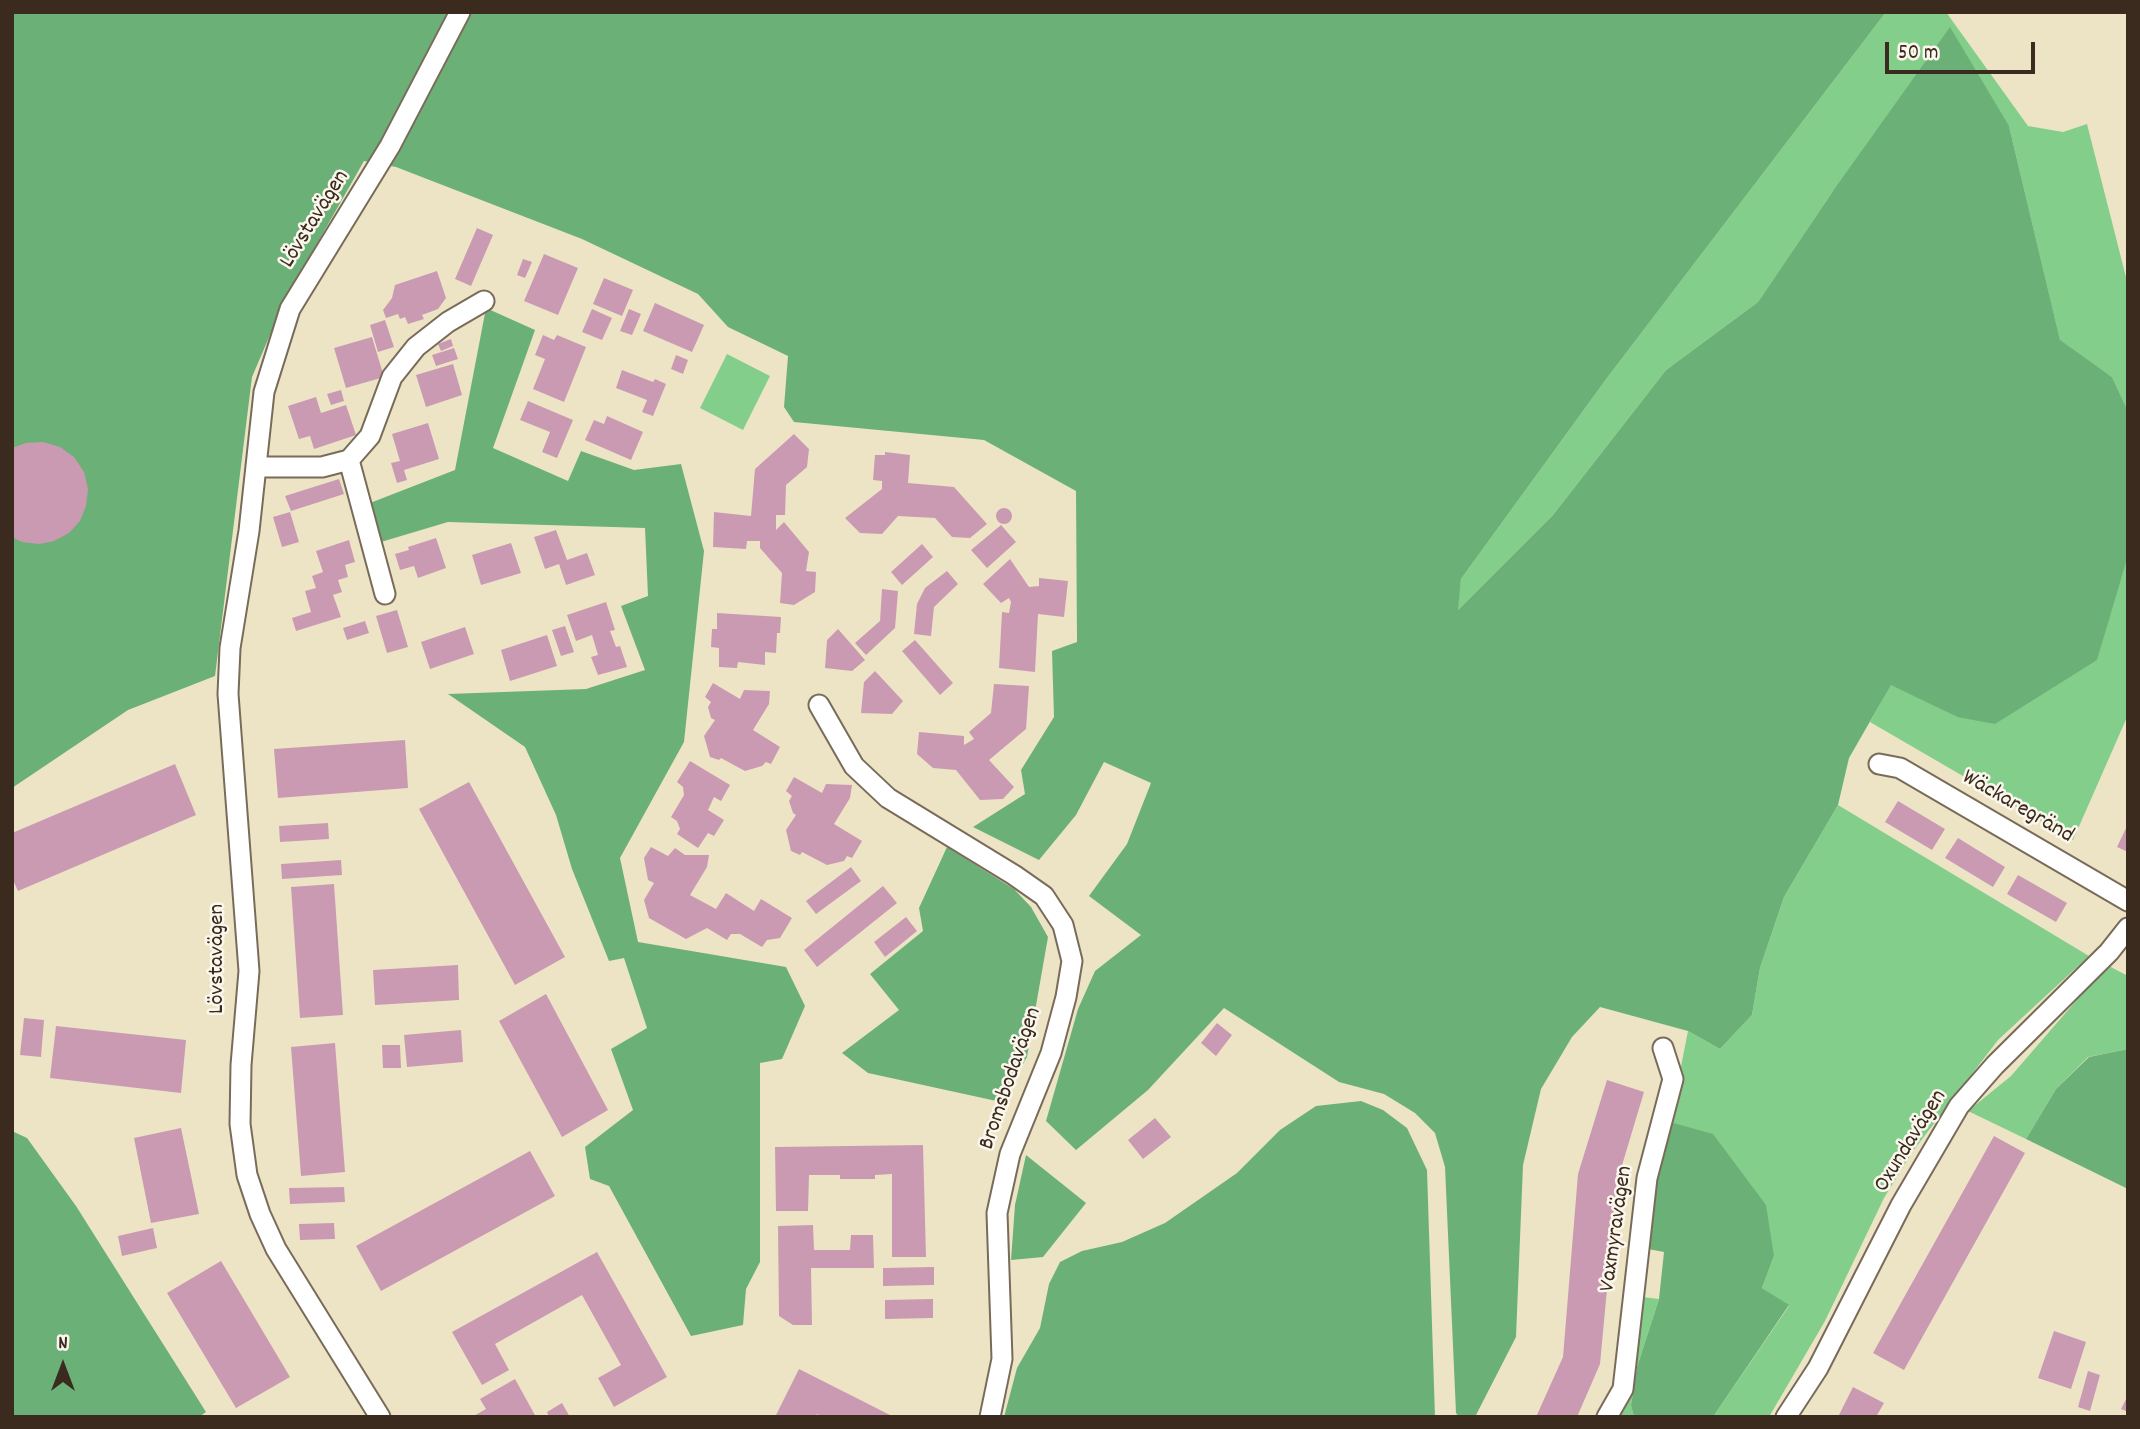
<!DOCTYPE html>
<meta charset="utf-8">
<style>
body{margin:0}
#map{position:relative;width:2140px;height:1429px;overflow:hidden;background:#ede4c6;font-family:Dekko,sans-serif}
canvas{display:block}
.frame{position:absolute;inset:0;border:14px solid #3b2a1e;pointer-events:none}
.north{position:absolute;left:28px;top:1331px;width:70px;height:70px;-webkit-text-stroke:5px #fbf7ec;paint-order:stroke;rotate:0deg;font-size:19px;font-weight:700;line-height:28px;text-align:center;color:#3b2a1e}
.north::after{content:'';display:block;margin:auto;width:24px;height:32px;background:#3b2a1e;clip-path:polygon(50% 0,100% 100%,50% 72%,0 100%)}
.scale{position:absolute;left:1885px;top:42px;width:150px;height:32px;box-sizing:border-box;border:4px solid #3b2a1e;border-top:0;padding-left:9px;font-size:21px;line-height:24px;white-space:nowrap;color:#3b2a1e;-webkit-text-stroke:5px #fbf7ec;paint-order:stroke}
</style>
<div id="map">
<canvas width="2140" height="1429"></canvas>
<div class="frame"></div>
<div class="north">N</div>
<div class="scale">50 m</div>
</div>
<script>
const ctx = document.querySelector('canvas').getContext('2d');
ctx.lineJoin = 'round';
function paint(path, color) {
  ctx.fillStyle = color;
  ctx.fill(path, 'evenodd');
}
function poly(rows) {
  const path = new Path2D();
  for (const r of rows) {
    if (r.length === 3) {
      path.moveTo(r[0] + r[2], r[1]);
      path.arc(r[0], r[1], r[2], 0, 2 * Math.PI);
      continue;
    }
    path.moveTo(r[0], r[1]);
    for (let i = 2; i < r.length; i += 2) path.lineTo(r[i], r[i + 1]);
  }
  return path;
}
function strokePath(path, color, width, dash) {
  ctx.strokeStyle = color;
  ctx.lineWidth = width;
  ctx.lineCap = dash ? 'butt' : 'round';
  ctx.setLineDash(dash || []);
  ctx.stroke(path);
}
function label(font, color, halo, rows, align = 'center') {
  ctx.font = font + ' Dekko,sans-serif';
  ctx.lineWidth = 5;
  ctx.setLineDash([]);
  ctx.textBaseline = 'middle';
  ctx.strokeStyle = halo;
  ctx.fillStyle = color;
  for (const [text, x, y, turn = 0] of rows) {
    ctx.save();
    ctx.translate(x, y);
    ctx.rotate((+turn || 0) * Math.PI / 180);
    ctx.textAlign = isNaN(turn) ? turn : align;
    if (halo) ctx.strokeText(text, 0, 0);
    ctx.fillText(text, 0, 0);
    ctx.restore();
  }
}
paint(poly([
 [1886,12,1946,12,2028,126,2063,132,2087,124,2128,285,2128,411,2112,377,2060,341,2009,126,1833,191,1758,302,1666,370,1553,515,1457,611,1461,579,1607,378],
 [727,354,770,376,743,430,700,408],
 [2128,556,2128,715,2073,840,1870,722,1891,684,1957,717,2096,660],
 [1838,805,2089,956,1998,1040,1913,1151,1884,1198,1825,1321,1769,1417,1713,1417,1789,1306,1762,1288,1774,1256,1670,1122,1688,1031,1720,1049,1752,1015,1760,968,1784,897],
 [2107,965,2128,976,2128,1049,2088,1057,2056,1089,2026,1139,1968,1111,2011,1076],
 [1643,1297,1659,1299,1637,1367,1631,1405,1634,1417,1617,1417]
]), '#84ce8b');
paint(poly([
 [12,12,1886,12,1607,378,1461,579,1458,610,1553,515,1666,370,1758,302,1833,191,1950,27,2009,126,2060,340,2112,377,2128,411,2128,556,2097,660,1995,724,1957,717,1891,685,1849,758,1838,805,1784,897,1760,968,1752,1015,1720,1049,1688,1031,1600,1007,1572,1037,1541,1089,1523,1165,1516,1337,1475,1417,1459,1417,1456,1413,1445,1167,1435,1133,1415,1113,1384,1094,1339,1082,1224,1008,1148,1090,1076,1150,1046,1121,1078,1009,1095,971,1141,935,1089,896,1127,844,1151,783,1104,762,1076,815,1039,860,973,827,1025,794,1021,770,1054,717,1052,651,1077,642,1076,491,984,440,794,422,784,407,788,356,728,327,698,294,582,239,396,167,364,161,285,300,252,377,215,676,128,710,12,788],
 [486,308,535,330,493,448,568,481,581,451,634,470,681,464,704,551,684,742,620,858,638,942,786,967,805,1006,782,1059,760,1063,760,1262,746,1289,743,1325,691,1336,609,1186,590,1179,585,1147,633,1110,611,1049,647,1028,624,958,609,961,572,869,556,815,525,747,448,694,586,689,645,670,621,606,648,596,645,528,448,522,381,542,370,503,455,470],
 [947,847,1014,889,1031,907,1048,937,1027,1057,1001,1102,868,1073,842,1053,899,1010,870,974,923,931,919,908],
 [2128,1049,2128,1189,2026,1139,2056,1089,2089,1057],
 [1361,1101,1383,1110,1407,1128,1427,1170,1435,1417,1004,1417,1017,1368,1040,1328,1049,1284,1060,1262,1082,1251,1122,1242,1165,1223,1237,1173,1280,1130,1316,1106],
 [1670,1122,1713,1134,1766,1205,1774,1256,1762,1288,1789,1305,1713,1417,1634,1417,1631,1405,1637,1367,1659,1299,1664,1252,1648,1249,1657,1181],
 [12,1131,27,1138,76,1206,206,1412,199,1417,12,1417],
 [1026,1155,1086,1203,1043,1257,1011,1260,1015,1205]
]), '#6bb177');
paint(poly([
 [477,228,493,235,471,286,455,279],
 [544,254,578,268,558,315,524,301],
 [523,259,532,262,525,278,517,275],
 [437,271,446,298,438,309,422,315,424,319,408,324,405,317,400,319,398,314,386,318,383,310,392,298,395,285],
 [604,278,633,290,622,316,593,304],
 [655,303,704,325,692,352,643,331],
 [592,309,612,318,602,340,582,332],
 [629,309,641,314,632,335,620,331],
 [385,320,394,347,378,352,370,325],
 [543,335,554,340,557,335,586,347,564,402,533,389,545,359,535,355],
 [372,337,384,377,346,388,334,348],
 [451,339,453,346,441,351,438,344],
 [454,348,458,359,436,366,432,355],
 [676,355,688,360,683,374,671,369],
 [453,364,462,395,426,407,416,375],
 [622,370,653,382,655,379,666,384,653,416,642,412,647,400,616,388],
 [341,390,344,401,331,405,327,394],
 [316,397,321,413,346,405,356,435,314,449,310,436,299,439,288,406],
 [528,401,573,420,557,458,542,452,550,432,520,420],
 [607,416,643,432,631,460,585,440,594,420,604,424],
 [428,423,439,459,404,470,407,480,397,483,391,463,400,461,392,434],
 [794,434,809,449,807,467,786,485,785,515,776,515,776,530,784,522,809,552,806,571,816,572,815,592,794,605,780,603,782,573,760,548,760,541,747,541,746,549,713,547,714,512,751,516,755,469],
 [43,442,60,447,74,457,84,472,88,489,86,506,80,521,69,533,54,541,39,544,22,542,12,537,12,448,26,443],
 [885,452,910,455,908,483,954,487,987,524,970,538,952,537,935,518,898,516,882,534,860,533,845,518,882,489,882,481,873,480,875,455,885,455],
 [339,479,344,494,291,511,285,496],
 [1004,516,8],
 [290,512,299,542,282,547,273,517],
 [1001,525,1016,542,987,568,971,550],
 [556,530,567,560,587,553,595,575,566,585,559,564,545,569,534,537],
 [436,538,446,568,418,578,414,566,400,570,395,554,409,550,408,547],
 [349,540,355,562,345,565,348,577,338,580,342,592,333,595,341,617,296,631,292,618,311,612,305,591,316,588,312,576,323,572,316,551],
 [511,543,521,573,481,585,472,555],
 [922,544,933,557,902,585,891,572],
 [1010,559,1029,587,1039,586,1039,578,1068,581,1064,617,1038,614,1035,672,999,668,1002,612,1009,613,1011,602,1009,598,1001,603,983,584],
 [947,571,958,584,934,607,931,636,914,634,917,604,925,588],
 [882,589,898,591,895,628,866,655,855,643,880,621],
 [606,602,615,630,610,631,616,647,620,646,627,667,598,675,591,657,598,655,592,635,576,641,567,615],
 [397,610,408,647,387,653,376,616],
 [717,613,781,617,780,633,777,633,776,653,765,652,765,665,738,662,737,668,719,667,719,648,711,647,712,629,717,629],
 [365,621,369,633,347,640,343,628],
 [565,626,574,652,561,656,552,630],
 [465,627,474,654,430,669,421,642],
 [838,629,865,660,852,671,825,668,827,640],
 [547,635,557,666,510,681,501,650],
 [915,640,953,683,940,695,902,651],
 [875,671,903,701,892,714,861,713,864,682],
 [713,683,740,699,744,690,770,691,769,704,753,730,780,747,771,764,766,762,762,766,745,771,721,758,719,760,710,757,704,736,715,720,711,718,708,707,711,702,705,697],
 [994,684,1029,686,1026,729,989,760,1014,787,1003,799,980,800,956,770,933,768,917,754,919,732,964,736,964,745,974,739,969,732,991,713],
 [405,740,408,788,278,798,274,749],
 [690,761,730,785,721,801,714,797,708,810,724,820,714,836,708,833,698,848,677,834,680,829,677,821,671,817,684,795,683,787,677,782],
 [175,764,196,815,18,891,12,878,12,833],
 [794,777,822,793,826,784,852,785,850,798,834,824,862,841,852,858,847,856,844,861,827,865,802,852,800,855,791,851,786,830,796,815,793,813,789,801,792,796,786,791],
 [469,782,565,957,515,985,419,809],
 [1898,801,1945,829,1932,850,1885,822],
 [328,823,329,839,280,842,279,826],
 [2128,824,2128,852,2117,847],
 [1958,838,2005,867,1993,887,1945,858],
 [651,847,668,856,675,848,685,855,709,855,707,867,690,895,716,909,726,893,754,911,761,899,792,918,780,938,767,940,762,947,740,934,731,934,727,940,707,928,686,939,649,918,644,900,654,883,648,880,644,858],
 [341,860,342,875,282,879,281,864],
 [851,867,861,881,816,914,806,901],
 [2018,875,2067,903,2056,922,2007,894],
 [334,884,343,1015,300,1018,291,887],
 [883,886,897,903,817,967,804,950],
 [906,917,917,931,885,957,874,942],
 [458,965,459,1000,375,1005,373,970],
 [546,994,608,1110,562,1137,499,1021],
 [24,1018,44,1020,41,1057,20,1055],
 [1217,1023,1232,1035,1216,1056,1201,1043],
 [56,1026,186,1040,181,1093,50,1078],
 [461,1030,463,1062,407,1067,404,1035],
 [335,1043,345,1172,301,1176,291,1047],
 [382,1045,400,1045,401,1068,383,1068],
 [1607,1080,1644,1092,1617,1182,1600,1364,1577,1417,1536,1417,1563,1357,1578,1174],
 [1155,1118,1171,1137,1143,1159,1128,1140],
 [181,1128,199,1214,151,1223,134,1138],
 [1994,1136,2025,1153,1904,1370,1873,1353],
 [923,1145,926,1257,892,1257,892,1174,875,1175,875,1179,840,1179,840,1175,809,1175,808,1211,776,1211,775,1147],
 [530,1151,555,1196,381,1291,356,1246],
 [344,1187,345,1202,290,1204,289,1188],
 [334,1223,335,1239,300,1240,299,1224],
 [813,1225,814,1250,850,1250,851,1235,873,1235,874,1268,811,1268,812,1325,793,1325,779,1316,778,1226],
 [153,1228,157,1248,122,1256,118,1236],
 [597,1252,667,1377,614,1407,598,1378,621,1365,582,1295,495,1344,509,1370,482,1385,452,1332],
 [221,1261,290,1377,236,1408,167,1293],
 [934,1267,934,1285,883,1286,883,1268],
 [933,1299,933,1318,885,1319,885,1300],
 [2054,1331,2086,1342,2071,1389,2038,1378],
 [799,1369,894,1417,822,1417,817,1414,816,1417,775,1417],
 [2088,1371,2100,1375,2090,1411,2078,1407],
 [515,1379,536,1417,472,1417,486,1409,480,1399],
 [1853,1387,1884,1403,1876,1417,1838,1417],
 [2128,1395,2128,1412,2121,1409],
 [562,1403,570,1417,549,1417,547,1412]
]), '#ca9ab3');
const minor = poly([
 [349,460,385,594],
 [257,467,322,467,349,460,370,436,392,377,416,347,448,322,484,301],
 [819,705,854,766,888,798,1014,875,1044,896,1063,925,1072,961,1066,997,1051,1053,1010,1154,997,1213,1002,1359,990,1417],
 [1879,764,1900,768,2128,901],
 [380,1417,276,1249,260,1214,247,1175,240,1124,241,1065,249,971,228,694,230,648,249,531,264,392,290,309,390,146,460,12],
 [1607,1417,1623,1389,1647,1178,1673,1079,1663,1048],
 [1786,1417,1818,1368,1901,1205,1959,1106,1995,1065,2109,952,2128,928]
]);
strokePath(minor, '#796b59', 23);
strokePath(minor, '#fff', 19);
label('23px', '#3b2a1e', '#fbf7ec', [
 ["Lövstavägen",316,220,-58],
 ["Wäckaregränd",2017,808,30],
 ["Lövstavägen",219,959,-90],
 ["Bromsbodavägen",1012,1079,-71],
 ["Oxundavägen",1912,1142,-58],
 ["Vaxmyravägen",1618,1229,-82]
]);
</script>
